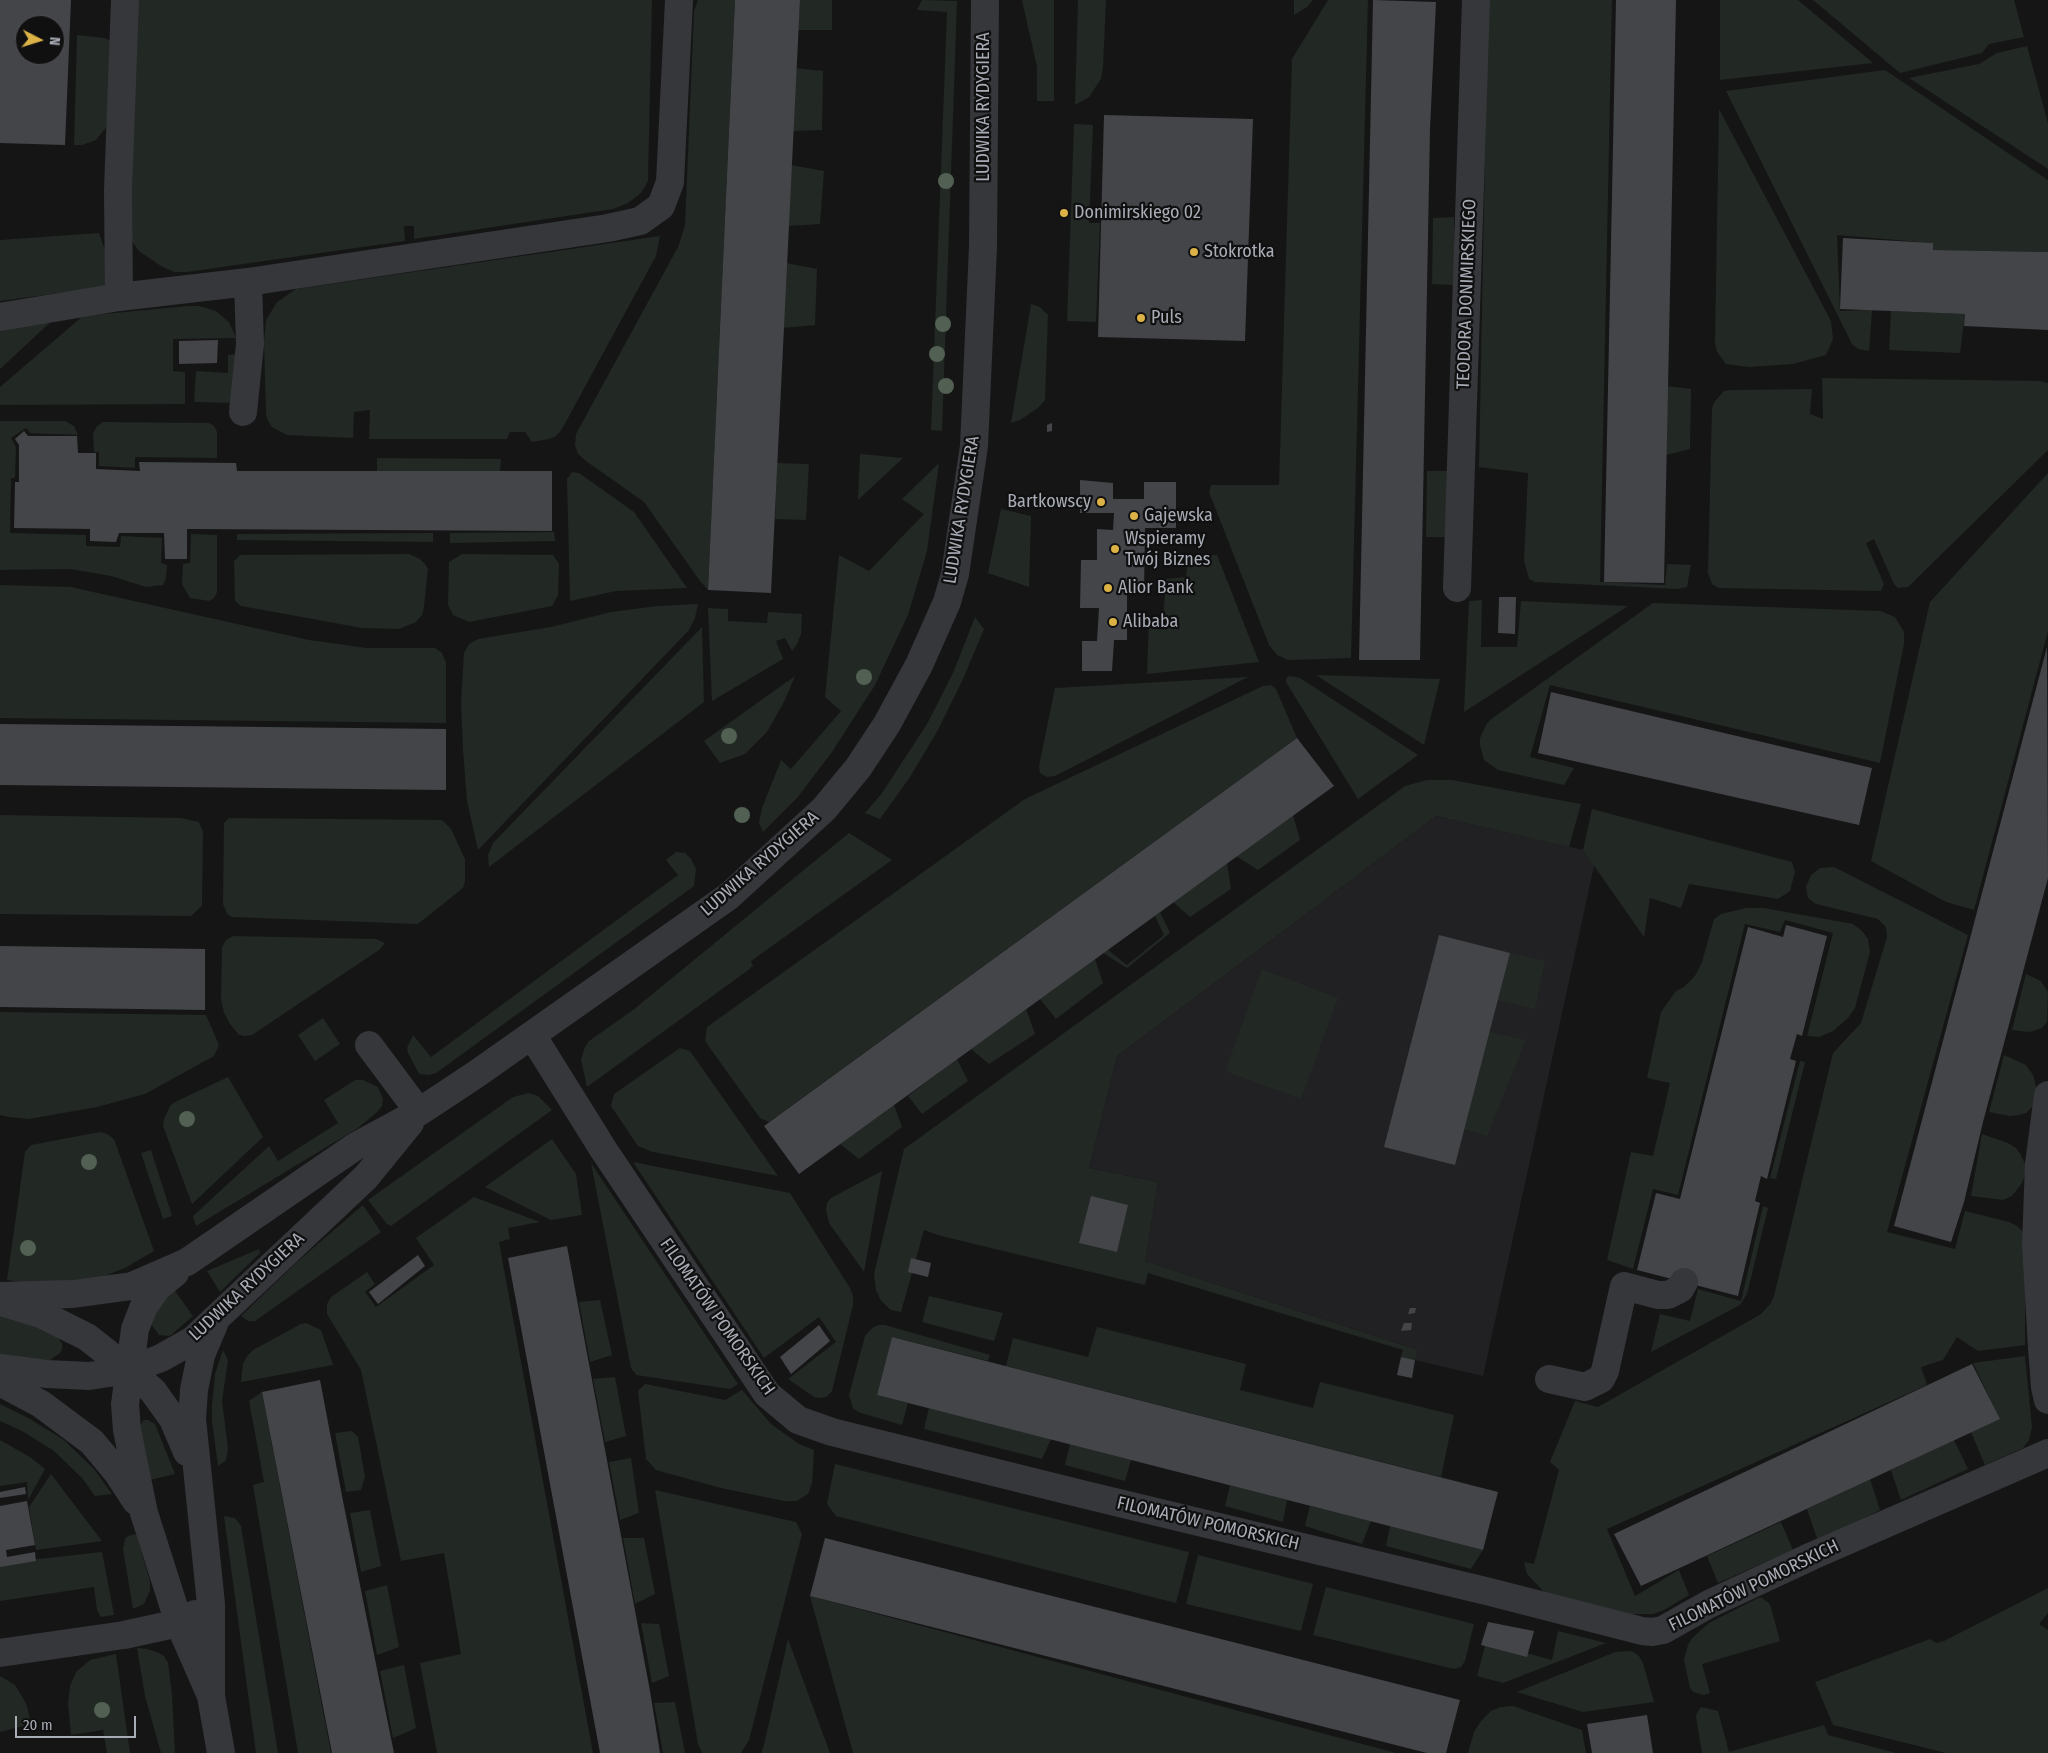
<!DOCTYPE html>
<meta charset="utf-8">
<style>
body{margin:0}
#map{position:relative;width:2048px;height:1753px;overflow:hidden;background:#151516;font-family:"Fira Sans Condensed",sans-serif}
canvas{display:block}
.north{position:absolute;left:15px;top:15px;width:50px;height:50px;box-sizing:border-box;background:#101011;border:1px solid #4d4e53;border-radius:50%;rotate:95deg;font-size:14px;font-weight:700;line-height:20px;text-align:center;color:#a8acb5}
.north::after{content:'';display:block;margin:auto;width:18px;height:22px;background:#dcb247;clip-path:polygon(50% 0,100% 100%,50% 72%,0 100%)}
.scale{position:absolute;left:15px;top:1716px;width:121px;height:22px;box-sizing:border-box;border:2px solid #a8acb5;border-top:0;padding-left:6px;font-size:15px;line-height:18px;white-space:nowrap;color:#a8acb5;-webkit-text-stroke:4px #101011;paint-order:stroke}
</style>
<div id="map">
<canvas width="2048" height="1753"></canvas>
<div class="north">N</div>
<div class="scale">20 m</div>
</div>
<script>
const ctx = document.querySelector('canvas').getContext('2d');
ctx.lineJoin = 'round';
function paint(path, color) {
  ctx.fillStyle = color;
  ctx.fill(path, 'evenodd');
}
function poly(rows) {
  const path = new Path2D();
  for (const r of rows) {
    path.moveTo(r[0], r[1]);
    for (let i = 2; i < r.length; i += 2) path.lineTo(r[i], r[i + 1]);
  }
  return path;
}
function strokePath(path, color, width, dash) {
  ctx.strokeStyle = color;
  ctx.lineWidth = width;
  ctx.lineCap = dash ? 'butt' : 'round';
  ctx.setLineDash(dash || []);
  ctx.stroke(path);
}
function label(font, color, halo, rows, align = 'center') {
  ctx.font = font + ' "Fira Sans Condensed",sans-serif';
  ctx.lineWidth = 4.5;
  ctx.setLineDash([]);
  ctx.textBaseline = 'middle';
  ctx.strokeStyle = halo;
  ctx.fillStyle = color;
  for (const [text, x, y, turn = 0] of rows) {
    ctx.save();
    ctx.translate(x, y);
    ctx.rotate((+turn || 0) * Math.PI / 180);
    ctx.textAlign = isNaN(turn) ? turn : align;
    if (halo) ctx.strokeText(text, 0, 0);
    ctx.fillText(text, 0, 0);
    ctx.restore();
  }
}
paint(poly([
 [1436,816,1583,850,1596,857,1483,1376,1415,1360,1418,1350,1145,1261,1158,1182,1089,1168,1117,1056]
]), '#212123');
paint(poly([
 [133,0,652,0,648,181,641,193,628,203,613,209,414,239,414,226,404,226,405,241,187,272,174,272,161,266,139,251,131,240],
 [698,0,735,0,708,590,700,581,644,502,586,461,578,454,575,445,576,434,678,247,685,226,694,11],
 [800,0,832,0,832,30,798,30],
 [922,0,957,1,942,431,931,430,947,12,917,10],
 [1022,0,1054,0,1054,101,1037,101,1037,67],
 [1078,0,1106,0,1103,68,1101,79,1089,97,1075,105],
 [1294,0,1313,0,1307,7,1294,15],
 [1328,0,1368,0,1351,658,1288,660,1277,655,1269,645,1209,492,1211,485,1279,485,1292,59],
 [1488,0,1612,0,1600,582,1665,585,1667,564,1691,565,1687,587,1677,589,1535,582,1529,579,1524,561,1528,473,1479,467],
 [1720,0,1798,0,1873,63,1720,80],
 [1813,0,2014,0,2024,37,1989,44,1982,53,1900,73],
 [77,35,104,38,111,41,108,125,96,140,82,145,74,145],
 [2027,46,2048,123,2048,169,1909,78,1979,64,1997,53],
 [795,68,823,71,822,130,793,131],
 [1885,70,2048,180,2048,252,1933,250,1932,243,1837,235,1840,311,1872,310,1869,351,1858,349,1852,344,1726,91],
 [1719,109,1831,321,1833,339,1826,355,1793,364,1749,367,1726,364,1717,352,1715,343],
 [1074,124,1093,125,1089,223,1100,223,1096,322,1067,321],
 [791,165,824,171,820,224,788,226],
 [1454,217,1455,285,1432,284,1433,218],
 [99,233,108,259,106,284,104,287,0,301,0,240],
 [660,236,656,256,562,429,556,436,549,439,532,442,525,432,510,432,507,439,369,439,370,410,354,412,353,438,287,435,272,427,268,421,266,414,264,342,266,320,277,302,296,289],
 [786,263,817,269,815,325,783,328],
 [1031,304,1040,307,1048,315,1045,400,1038,408,1020,420,1011,423],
 [188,306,199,306,216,311,229,322,236,338,173,339,173,371,185,372,185,404,0,405,0,387,83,316],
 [1891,311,1965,314,1960,353,1889,350],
 [56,317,0,369,0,331],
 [237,354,235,403,194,402,196,371,228,373,228,355],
 [1822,378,2040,381,2048,383,2048,450,1908,587,1898,588,1894,584,1874,539,1866,543,1884,584,1881,591,1719,588,1715,586,1712,584,1708,573,1712,408,1715,401,1724,391,1731,390,1812,389,1810,414,1823,419],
 [1667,386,1691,389,1690,449,1666,455],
 [0,421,65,421,74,426,78,435,30,433,26,428,11,438,16,447,15,478,11,478,10,533,86,535,86,546,120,547,121,536,162,538,161,563,167,565,166,578,163,585,146,587,111,576,71,569,0,570],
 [103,422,209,423,214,426,217,432,217,458,135,457,135,468,99,466,99,452,94,452,93,434,97,426],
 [860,454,903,458,858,500],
 [377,458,501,459,500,471,377,472],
 [777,463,809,464,806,520,775,519],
 [939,463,927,551,908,615,875,685,832,752,797,798,763,832,759,823,762,808,781,760,791,769,841,711,825,697,839,555,869,571,924,514,902,499],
 [1427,471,1450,471,1449,537,1426,537],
 [572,472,579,473,634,512,687,588,616,591,570,601,567,479],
 [2048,473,2048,631,1974,910,1946,902,1871,861,1930,602],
 [1001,509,1031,516,1029,587,988,573],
 [554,532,555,541,450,543,450,533],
 [433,533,433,542,237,540,237,534],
 [191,534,217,535,217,592,214,598,209,601,190,598,182,584,183,564,190,563],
 [409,554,420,559,425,564,428,569,424,607,422,615,416,622,399,629,362,628,241,606,235,601,234,561,240,555],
 [462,554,553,555,559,564,558,595,552,606,469,622,453,615,448,605,449,562],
 [1217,555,1259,662,1147,674,1149,621,1163,622,1166,579,1186,577,1188,556],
 [0,585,71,587,309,640,367,648,435,648,442,653,446,663,446,723,0,718],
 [1482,600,1481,647,1517,647,1521,601,1628,606,1464,712,1469,601],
 [1653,603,1880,611,1895,617,1904,632,1904,644,1880,763,1550,685,1530,757,1574,768,1564,785,1498,770,1484,760,1480,745,1480,738,1486,725,1490,720],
 [698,604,695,618,689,630,478,850,467,801,463,750,461,702,464,653,469,644,478,639,551,627,611,612,657,606],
 [708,608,728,609,728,621,767,623,768,612,802,614,801,634,797,644,792,651,785,638,776,641,783,659,712,701],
 [975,617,984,629,963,679,938,730,910,777,880,819,865,813,882,793,927,724,953,673],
 [702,627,704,702,489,867,488,855,493,843],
 [1316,675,1440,679,1424,745],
 [795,676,785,700,767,732,745,754,720,763,704,741],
 [1290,676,1300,678,1418,755,1358,799,1286,682,1287,677],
 [1248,677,1055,776,1047,777,1040,773,1039,766,1055,688],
 [1271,685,1276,689,1297,738,769,1122,760,1118,705,1041,707,1027,1025,799,1263,686],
 [1427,780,1452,780,1581,804,1569,847,1436,816,1117,1056,1089,1168,1158,1182,1145,1261,1418,1350,1415,1360,1401,1357,1403,1350,1148,1273,1145,1285,941,1236,924,1230,901,1312,891,1310,881,1301,876,1290,874,1274,904,1149,1405,786],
 [1592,809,1792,862,1795,872,1790,891,1778,899,1689,884,1681,908,1650,898,1644,937,1583,850],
 [0,815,181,818,199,822,203,832,202,906,191,916,0,914],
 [1293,815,1300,840,1258,870,1236,856],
 [229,818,442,820,451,829,465,859,465,881,463,888,418,924,232,917,227,914,223,904,224,823],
 [849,833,892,860,751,961,753,966,747,971,587,1087,581,1059,585,1047,589,1041,633,1010],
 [676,852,685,853,691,859,696,869,694,886,436,1073,429,1075,419,1074,408,1053,407,1048,413,1035,431,1057,678,875,666,860],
 [1227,863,1231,889,1190,917,1173,902],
 [1834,867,1968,935,1887,1232,1955,1249,1965,1211,2009,1222,2017,1226,2023,1232,2025,1239,2025,1345,1978,1351,1957,1337,1943,1360,1921,1367,1927,1385,1607,1529,1635,1596,1679,1570,1689,1595,1664,1610,1653,1614,1628,1614,1553,1597,1543,1591,1527,1574,1524,1562,1534,1564,1559,1470,1550,1462,1575,1401,1598,1407,1761,1314,1771,1303,1774,1296,1833,1053,1861,1023,1887,937,1886,927,1878,919,1816,904,1808,898,1806,887,1811,875,1820,868],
 [1746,908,1764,908,1853,924,1862,931,1868,939,1870,952,1855,1008,1848,1018,1833,1031,1819,1037,1807,1036,1833,933,1785,920,1780,932,1745,924,1678,1195,1653,1189,1633,1269,1607,1260,1631,1152,1653,1156,1670,1083,1647,1078,1661,1012,1676,991,1684,987,1695,976,1702,962,1714,919,1721,914],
 [1160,912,1170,933,1127,968,1103,953,1108,950,1127,965,1164,935,1155,916],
 [233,936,376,939,385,943,379,950,252,1035,245,1036,239,1035,230,1024,224,1013,221,1000,222,947,226,940],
 [1510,953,1545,961,1535,1009,1497,1000],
 [1095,959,1103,983,1056,1019,1040,999],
 [1262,969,1338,998,1301,1099,1225,1071],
 [2026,974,2041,981,2048,992,2047,1022,2042,1028,2030,1032,2012,1030],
 [1026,1009,1035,1034,989,1064,971,1049],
 [0,1012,206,1015,219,1045,214,1056,145,1094,97,1107,29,1119,9,1117,0,1115],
 [323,1018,340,1044,315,1061,298,1035],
 [1489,1032,1526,1040,1487,1136,1464,1129],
 [680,1048,690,1051,778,1176,653,1152,638,1146,611,1106,614,1094],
 [2004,1055,2026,1065,2033,1075,2036,1086,2036,1097,2032,1107,2026,1113,2019,1115,2010,1116,1989,1112],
 [957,1059,968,1081,922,1114,908,1096],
 [1800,1061,1805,1062,1776,1179,1770,1178],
 [228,1077,263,1137,192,1204,163,1126,164,1119,170,1106,175,1102],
 [355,1080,363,1080,378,1087,383,1099,382,1106,377,1112,358,1128,196,1226,193,1216,269,1146,278,1161,338,1123,324,1100],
 [529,1093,538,1096,552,1110,391,1226,387,1224,368,1200,513,1097],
 [894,1105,902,1127,859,1159,840,1144],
 [100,1132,107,1134,114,1139,154,1251,125,1268,102,1277,43,1285,7,1280,25,1152,31,1145],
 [1982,1134,2008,1143,2016,1148,2021,1155,2025,1164,2025,1175,2022,1183,2012,1196,2003,1200,1971,1196],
 [552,1139,576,1174,582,1215,551,1220,485,1187],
 [151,1150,172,1216,163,1219,141,1153],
 [633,1162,790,1193,850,1288,853,1296,853,1305,832,1391,826,1397,820,1398,814,1397,788,1379,836,1342,819,1317,764,1358],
 [591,1163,738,1384,730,1389,636,1375,631,1368],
 [882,1171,864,1272,829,1223,826,1210,827,1203,831,1198],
 [474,1197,540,1222,508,1228,510,1239,499,1242,593,1753,437,1753,420,1663,461,1654,444,1553,401,1561,361,1370,327,1314,327,1304,331,1297,367,1272,375,1284,365,1292,376,1307,434,1265,416,1238],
 [363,1205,381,1232,255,1321,248,1321,241,1316,297,1262],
 [1763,1206,1768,1208,1747,1294,1740,1305,1651,1352,1660,1314,1690,1321,1698,1289,1741,1301],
 [259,1249,260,1253,220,1292,207,1271],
 [175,1291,193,1316,170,1336,159,1335,151,1324,158,1306],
 [929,1296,1003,1313,994,1341,922,1322],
 [600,1300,612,1355,590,1362,579,1302],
 [0,1313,38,1324,58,1337,62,1344,62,1349,60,1353,50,1360,11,1357,0,1354],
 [306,1323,321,1330,333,1365,241,1382,243,1364,247,1356,253,1350,301,1324],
 [878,1325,885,1325,990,1355,988,1361,892,1337,877,1395,908,1403,902,1425,858,1412,853,1408,849,1395,865,1336,872,1328],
 [1097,1327,1246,1364,1240,1390,1313,1408,1320,1382,1454,1415,1441,1477,1006,1366,1013,1338,1088,1357],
 [223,1350,228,1360,222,1401,228,1448,226,1460,218,1466,212,1421,212,1405,215,1374],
 [2025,1356,2032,1427,2029,1440,2023,1448,1985,1465,1971,1432,1999,1418,1973,1363],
 [615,1377,626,1436,605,1442,593,1379],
 [645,1384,725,1400,742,1390,771,1424,799,1444,814,1450,812,1483,808,1494,797,1501,784,1501,721,1488,656,1470,646,1459,638,1391],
 [262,1392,331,1753,298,1753,253,1485,264,1482,249,1401],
 [0,1404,30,1419,64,1440,94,1469,112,1494,95,1496,82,1478,54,1451,22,1431,0,1421],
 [929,1408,1051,1439,1042,1459,924,1429],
 [144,1420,148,1420,155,1424,175,1474,150,1480,140,1425],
 [352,1431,358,1437,365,1477,361,1490,346,1492,335,1433],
 [0,1440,30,1457,45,1469,28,1500,27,1482,0,1486],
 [1954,1440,1968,1469,1901,1500,1891,1470],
 [1070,1444,1131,1460,1125,1481,1065,1465],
 [631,1458,639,1513,620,1520,609,1462],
 [835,1464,1189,1552,1176,1603,836,1516,827,1504],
 [51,1474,102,1541,36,1550,29,1507],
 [1870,1479,1880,1510,1818,1541,1807,1509],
 [1230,1485,1287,1500,1283,1522,1225,1506],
 [655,1490,796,1522,802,1534,749,1740,741,1753,702,1753,698,1744],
 [1310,1506,1371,1521,1362,1544,1305,1526],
 [370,1510,381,1566,361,1572,350,1513],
 [224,1516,235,1518,241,1526,278,1753,256,1753],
 [1781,1522,1793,1550,1718,1583,1707,1556],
 [1390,1526,1483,1550,1471,1569,1386,1546],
 [136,1534,150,1581,150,1590,144,1604,133,1609,123,1549,125,1539,128,1536],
 [623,1538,644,1538,655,1594,635,1604],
 [102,1552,114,1615,101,1617,97,1610,94,1587,0,1601,0,1555,2,1563],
 [1198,1555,1313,1584,1301,1631,1186,1604],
 [387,1585,399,1647,377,1655,365,1591],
 [1326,1587,1474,1624,1465,1661,1461,1667,1454,1669,1313,1635],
 [2048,1588,2048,1613,2039,1624,2048,1630,2048,1753,1946,1753,1833,1725,1815,1682,1930,1639,1937,1643,1944,1641],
 [810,1596,1396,1753,853,1753],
 [1758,1598,1762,1598,1770,1604,1780,1641,1702,1664,1710,1693,1704,1695,1693,1692,1690,1688,1684,1660,1688,1645,1692,1638,1709,1623],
 [641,1623,659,1624,669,1676,652,1683],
 [1558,1631,1606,1643,1503,1683,1477,1676,1486,1642,1552,1660],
 [788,1639,830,1753,761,1753,764,1745],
 [137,1648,147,1649,159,1653,164,1656,168,1663,172,1694,175,1753,161,1753,145,1696],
 [1632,1651,1639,1656,1643,1663,1654,1702,1583,1712,1517,1692,1615,1652],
 [116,1654,130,1753,107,1753,103,1730,71,1735,68,1703,70,1686,76,1672,90,1660],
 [404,1665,416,1728,393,1738,380,1671],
 [0,1676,15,1685,23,1698,27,1706,31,1724,0,1732],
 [675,1702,685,1753,663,1753,654,1703],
 [1513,1706,1582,1730,1586,1753,1468,1753,1474,1732,1481,1721,1491,1711,1501,1707],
 [1701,1707,1718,1711,1729,1752,1824,1725,1828,1735,1896,1753,1702,1753,1696,1717,1697,1713]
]), '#222823');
paint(poly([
 [0,0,71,0,65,145,0,143],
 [25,25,55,25,55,55,25,55],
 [735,0,800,0,771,593,708,590],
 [1373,0,1436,2,1430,129,1420,660,1359,660],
 [1616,0,1676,0,1664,583,1604,582],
 [1104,115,1253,119,1245,341,1098,337],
 [1843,238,1933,243,1933,250,2048,252,2048,330,1964,326,1965,314,1840,309],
 [218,340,217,363,179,364,179,341],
 [1052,423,1052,431,1047,432,1047,425],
 [24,431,28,436,77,436,78,453,96,453,96,469,140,471,139,462,236,463,237,471,552,471,552,531,187,529,187,559,165,559,164,533,119,533,116,542,90,541,90,529,14,528,15,482,19,482,19,445,15,439],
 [1080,480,1113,483,1113,499,1144,499,1144,482,1176,482,1176,528,1145,528,1144,592,1127,592,1127,640,1114,640,1112,671,1082,671,1082,641,1097,641,1099,608,1080,608,1081,560,1097,560,1097,529,1113,530,1114,513,1080,513],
 [1499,597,1516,597,1515,634,1498,633],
 [2047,647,2048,878,1983,1122,1964,1202,1951,1242,1894,1226],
 [1551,692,1872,768,1859,825,1538,753],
 [0,724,446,729,446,790,0,785],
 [1297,738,1334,786,799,1174,764,1126],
 [1786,925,1827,936,1802,1036,1797,1034,1790,1059,1796,1061,1767,1179,1761,1176,1755,1201,1760,1203,1738,1296,1637,1270,1656,1193,1680,1199,1748,927,1783,937],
 [1439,935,1510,953,1455,1165,1384,1147],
 [0,946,205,949,205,1010,0,1007],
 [1091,1196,1128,1205,1117,1252,1079,1243],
 [567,1246,650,1691,660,1753,600,1753,508,1258],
 [418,1255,425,1266,378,1304,369,1292],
 [911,1258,931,1263,928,1277,908,1272],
 [1410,1308,1416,1308,1415,1313,1408,1314],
 [1404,1323,1412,1323,1411,1330,1401,1331],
 [819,1325,830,1341,791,1374,780,1357],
 [892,1337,1498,1492,1483,1550,877,1395],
 [1401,1357,1415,1360,1412,1378,1397,1375],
 [1972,1364,2000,1419,1641,1586,1614,1534],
 [320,1380,343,1501,394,1753,332,1753,262,1392],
 [25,1487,26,1494,0,1498,0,1492],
 [27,1501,35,1545,6,1550,7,1557,35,1552,36,1561,0,1567,0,1506],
 [825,1538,1460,1700,1446,1753,1427,1753,810,1596],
 [1488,1622,1534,1631,1527,1657,1481,1645],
 [1647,1715,1653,1753,1592,1753,1587,1724]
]), '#444549');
strokePath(poly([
 [119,297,118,190,125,0],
 [0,317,119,297,248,282,608,228,640,221,661,206,670,182,679,0],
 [243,412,250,344,248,282],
 [1457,588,1476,0],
 [532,1035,603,1149,767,1394,798,1420,832,1432,1090,1496,1490,1592,1642,1631,1652,1632,1663,1630,1709,1604,1812,1556,2048,1453],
 [369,1045,419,1112],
 [2048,1095,2039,1164,2036,1244,2042,1348,2045,1387,2048,1400],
 [175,1273,157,1288,144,1306,135,1329,125,1404,127,1430,144,1513,179,1623,211,1696],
 [0,1296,73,1294,132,1286,187,1262,356,1146,419,1112,475,1075,729,896,824,809,858,768,887,724,919,665,947,602,955,574,974,446,983,247,985,0],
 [5,1303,41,1314,87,1337,129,1370,153,1391,173,1419,187,1452],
 [214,1324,201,1355,194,1390,192,1419,211,1604,211,1696,221,1753],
 [0,1368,47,1374,89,1376,129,1370,161,1358,193,1340,366,1177,410,1123],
 [1549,1379,1585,1387,1601,1379,1605,1371,1624,1286,1658,1295,1668,1295,1680,1289,1684,1282],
 [0,1382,41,1404,92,1442,117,1472,136,1501],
 [0,1653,124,1635,179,1623,195,1614]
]), '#36373b', 28);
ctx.fillStyle = '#516053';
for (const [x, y] of [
 [946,181],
 [943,324],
 [937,354],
 [946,386],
 [864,677],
 [729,736],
 [742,815],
 [187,1119],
 [89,1162],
 [28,1248],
 [102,1710]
]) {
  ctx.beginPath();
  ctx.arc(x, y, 8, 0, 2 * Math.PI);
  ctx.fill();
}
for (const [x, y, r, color] of [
 [1064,213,5,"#dcb247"],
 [1194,252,5,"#dcb247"],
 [1141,318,5,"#dcb247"],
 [1101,502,5,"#dcb247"],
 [1134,516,5,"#dcb247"],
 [1115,549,5,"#dcb247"],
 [1108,588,5,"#dcb247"],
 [1113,622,5,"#dcb247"]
]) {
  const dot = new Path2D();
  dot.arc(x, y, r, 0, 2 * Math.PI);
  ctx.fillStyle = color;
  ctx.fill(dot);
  strokePath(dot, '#101011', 2);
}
label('18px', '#a8acb5', '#101011', [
 ["LUDWIKA RYDYGIERA",984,107,-90],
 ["TEODORA DONIMIRSKIEGO",1467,294,-88],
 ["LUDWIKA RYDYGIERA",962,510,-81],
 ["LUDWIKA RYDYGIERA",760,864,-41],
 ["LUDWIKA RYDYGIERA",247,1287,-43],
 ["FILOMATÓW POMORSKICH",717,1317,55],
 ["FILOMATÓW POMORSKICH",1208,1524,13],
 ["FILOMATÓW POMORSKICH",1754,1586,-26]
]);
label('18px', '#a8acb5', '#101011', [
 ["Donimirskiego 02",1074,213],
 ["Stokrotka",1204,252],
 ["Puls",1151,318],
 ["Bartkowscy",1091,502,"right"],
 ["Gajewska",1144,516],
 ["Wspieramy",1125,539],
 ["Twój Biznes",1125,560],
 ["Alior Bank",1118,588],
 ["Alibaba",1123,622]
], 'left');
</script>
